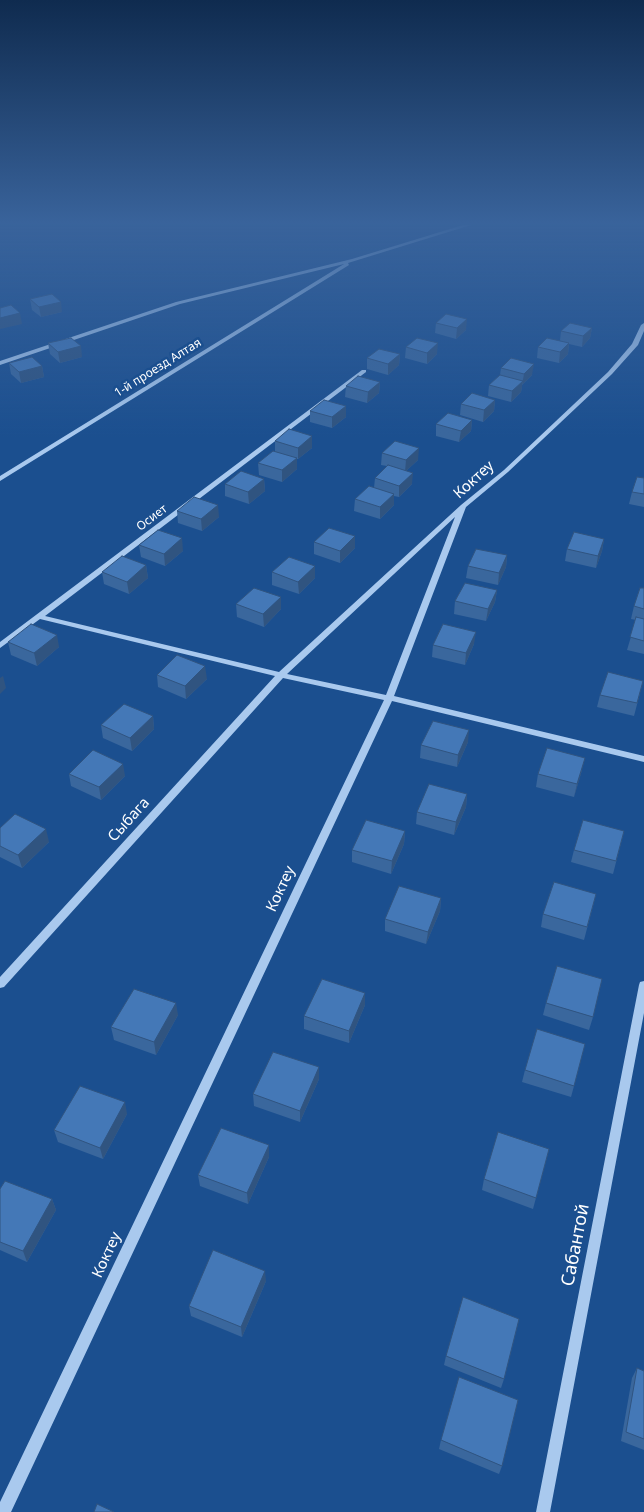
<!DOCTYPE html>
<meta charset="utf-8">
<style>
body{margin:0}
canvas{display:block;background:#1b4f8f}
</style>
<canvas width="644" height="1512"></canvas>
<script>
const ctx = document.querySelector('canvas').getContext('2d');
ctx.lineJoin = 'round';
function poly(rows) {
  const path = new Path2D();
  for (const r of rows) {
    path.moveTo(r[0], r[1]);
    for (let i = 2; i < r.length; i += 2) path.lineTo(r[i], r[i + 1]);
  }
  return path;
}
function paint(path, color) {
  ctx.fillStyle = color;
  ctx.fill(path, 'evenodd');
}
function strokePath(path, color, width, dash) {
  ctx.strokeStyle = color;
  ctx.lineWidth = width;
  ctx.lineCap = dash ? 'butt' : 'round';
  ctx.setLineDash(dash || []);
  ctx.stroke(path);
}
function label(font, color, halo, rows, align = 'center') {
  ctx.font = font + ' "Noto Sans",sans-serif';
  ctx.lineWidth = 5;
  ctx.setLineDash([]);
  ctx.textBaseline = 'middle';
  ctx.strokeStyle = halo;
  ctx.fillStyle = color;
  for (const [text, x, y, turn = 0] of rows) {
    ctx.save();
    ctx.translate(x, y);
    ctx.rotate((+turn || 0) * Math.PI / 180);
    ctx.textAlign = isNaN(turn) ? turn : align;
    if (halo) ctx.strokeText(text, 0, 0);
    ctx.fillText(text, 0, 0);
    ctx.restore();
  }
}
paint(poly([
 [463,225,471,225,348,263,349,265,0,481,0,476,344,264,180,304,0,365,0,361,176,302,352,259,463,225],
 [644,323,644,331,638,345,612,374,508,472,466,507,394,696,644,756,644,762,392,701,11,1512,0,1512,0,1502,384,700,283,678,4,987,0,988,0,977,275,676,40,619,0,648,0,642,362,370,366,370,366,372,45,616,279,672,461,505,504,470,608,372,632,344,641,325,644,323],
 [455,517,386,695,287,674,455,517],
 [644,981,644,1013,550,1512,536,1512,639,985,640,982,644,981]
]), '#a9c9ee');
paint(poly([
 [30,299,62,312,41,317,32,310],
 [436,323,466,330,456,339,435,333],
 [592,328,590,338,582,347,569,344,568,354,559,363,537,358,538,347,560,341,561,331],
 [48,343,82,357,60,363,50,354],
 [406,347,437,354,427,364,405,358],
 [400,354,399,365,388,375,367,369,367,358],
 [9,363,42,366,44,377,21,383,11,374],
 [501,368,532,375,522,385,521,392,511,402,488,396,489,385,500,375],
 [380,382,379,393,367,403,345,397,346,386],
 [495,400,494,411,483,422,460,415,461,404],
 [346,406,346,417,332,428,310,422,310,411],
 [472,420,471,431,459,442,436,436,436,424],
 [312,436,312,448,298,459,297,459,297,469,282,482,259,475,258,463,275,451,275,441],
 [382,453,418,460,406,471,412,484,399,497,394,496,394,505,380,519,354,511,355,499,374,488,375,478,387,466,381,465],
 [644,478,644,507,629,504,632,492],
 [264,479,265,491,249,504,225,496,225,484],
 [177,511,219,517,202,531,178,523],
 [604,539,602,551,596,568,565,561,567,549],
 [314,542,355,548,340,563,314,554],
 [139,545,183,551,165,566,141,557],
 [507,555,506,567,498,585,466,578,468,566],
 [146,565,148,578,129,594,104,584,102,572],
 [272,572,315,578,299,594,272,585],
 [644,588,644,654,627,650,636,620,631,619,634,606],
 [497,590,495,602,486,621,454,614,455,601],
 [236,604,281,609,264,627,237,617],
 [8,642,59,647,37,666,11,655],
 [474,644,465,665,432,657,433,645],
 [157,675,207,679,186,699,158,687],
 [640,693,634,716,597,707,600,695],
 [153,716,154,729,132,751,103,738,101,725],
 [468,742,457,767,420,758,421,745],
 [582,770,574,797,536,787,538,774],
 [69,774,125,776,101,800,71,786],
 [467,794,466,807,454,835,416,824,417,812],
 [0,828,49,842,22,868,0,857],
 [405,831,404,844,391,874,352,862,352,850],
 [624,831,613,874,571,862,574,850],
 [596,894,584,940,541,927,543,914],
 [441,898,440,911,426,944,385,931,385,919],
 [546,1003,593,1017,589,1030,543,1015],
 [365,1005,349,1043,304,1029,304,1016],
 [178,1015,156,1055,114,1040,111,1027],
 [525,1070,574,1086,571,1097,522,1082],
 [319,1079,300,1122,254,1106,253,1094],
 [127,1114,103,1159,58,1142,54,1130],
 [269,1145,269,1157,248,1204,200,1186,198,1175],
 [549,1149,533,1209,482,1190,484,1179],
 [0,1189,52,1199,56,1210,27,1262,0,1250],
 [266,1281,242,1337,191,1316,189,1306],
 [446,1356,504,1379,501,1388,444,1365],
 [637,1368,644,1371,644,1450,621,1441,632,1378],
 [441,1440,502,1466,499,1474,439,1449]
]), '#3a679d');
paint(poly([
 [61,302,62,312,41,317,39,307],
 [20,313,22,324,0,329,0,318],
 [467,319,466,330,456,339,457,328],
 [592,328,590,338,582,347,583,336],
 [438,343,437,354,427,364,427,353],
 [569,343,568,354,559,363,560,352],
 [81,346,82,357,60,363,58,352],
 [400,354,399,365,388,375,388,364],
 [534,364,532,375,522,385,524,374],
 [42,366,44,377,21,383,19,372],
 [523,381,521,392,511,402,512,391],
 [380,382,379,393,367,403,368,392],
 [495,400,494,411,483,422,484,410],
 [346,406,346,417,332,428,332,417],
 [472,420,471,431,459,442,461,431],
 [312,436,312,448,298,459,298,448],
 [419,448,418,460,405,472,406,460],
 [297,458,297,469,282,482,282,470],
 [413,473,412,484,399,497,399,486],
 [264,479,265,491,249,504,248,492],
 [394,494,394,505,380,519,380,507],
 [218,505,219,517,202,531,201,519],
 [355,536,355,548,340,563,340,551],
 [182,538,183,551,165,566,164,554],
 [604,539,602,551,596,568,598,556],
 [507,555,506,567,498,585,499,573],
 [146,565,148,578,129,594,127,582],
 [315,566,315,578,299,594,298,582],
 [497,590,495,602,486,621,488,609],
 [281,597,281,609,264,627,263,614],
 [476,632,474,644,465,665,466,653],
 [57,635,59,647,37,666,34,653],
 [205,666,207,679,186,699,185,686],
 [3,676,6,688,0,694,0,678],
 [153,716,154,729,132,751,130,738],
 [469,730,468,742,457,767,458,755],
 [585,758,582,770,574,797,577,784],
 [123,764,125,776,101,800,99,787],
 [467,794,466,807,454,835,456,822],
 [46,829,49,842,22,868,18,855],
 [405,831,404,844,391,874,392,861],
 [441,898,440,911,426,944,428,932],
 [365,993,365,1005,349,1043,349,1031],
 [176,1003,178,1015,156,1055,154,1042],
 [319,1067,319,1079,300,1122,300,1111],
 [125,1102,127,1114,103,1159,100,1148],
 [269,1145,269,1157,248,1204,247,1193],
 [52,1199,56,1210,27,1262,23,1251],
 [265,1271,266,1281,242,1337,241,1327]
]), '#305480');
const building = poly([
 [52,294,61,302,39,307,30,299,52,294],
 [11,305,20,313,0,318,0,308,11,305],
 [446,314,467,319,457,328,436,323,446,314],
 [570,323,592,328,583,336,561,331,570,323],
 [71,338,81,346,58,352,48,343,71,338],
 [417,338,438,343,427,353,406,347,417,338],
 [547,338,569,343,560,352,538,347,547,338],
 [379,349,400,354,388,364,367,358,379,349],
 [32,357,42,366,19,372,9,363,32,357],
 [511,358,534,364,524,374,501,368,511,358],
 [500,375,523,381,512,391,489,385,500,375],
 [358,376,380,382,368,392,346,386,358,376],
 [472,393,495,400,484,410,461,404,472,393],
 [324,400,346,406,332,417,310,411,324,400],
 [448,413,472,420,461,431,436,424,448,413],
 [289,429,312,436,298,448,275,441,289,429],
 [395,441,419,448,406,460,382,453,395,441],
 [273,451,297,458,282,470,258,463,273,451],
 [388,465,413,473,399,486,375,478,388,465],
 [241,471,264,479,248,492,225,484,241,471],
 [637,477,644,478,644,494,632,492,637,477],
 [369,486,394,494,380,507,355,499,369,486],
 [194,497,218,505,201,519,177,511,194,497],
 [329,528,355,536,340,551,314,542,329,528],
 [158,530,182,538,164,554,139,545,158,530],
 [574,532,604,539,598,556,567,549,574,532],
 [476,549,507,555,499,573,468,566,476,549],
 [122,556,146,565,127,582,102,572,122,556],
 [289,557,315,566,298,582,272,572,289,557],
 [465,583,497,590,488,609,455,601,465,583],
 [254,588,281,597,263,614,236,604,254,588],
 [640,588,644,588,644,609,634,606,640,588],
 [636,617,644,619,644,641,630,637,636,617],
 [31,624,57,635,34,653,8,642,31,624],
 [443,624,476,632,466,653,433,645,443,624],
 [177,655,205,666,185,686,157,675,177,655],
 [608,672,643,681,637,703,600,695,608,672],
 [124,704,153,716,130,738,101,725,124,704],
 [433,721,469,730,458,755,421,745,433,721],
 [547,748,585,758,577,784,538,774,547,748],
 [93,750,123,764,99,787,69,774,93,750],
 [429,784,467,794,456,822,417,812,429,784],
 [15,814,46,829,18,855,0,846,0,828,15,814],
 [366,820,405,831,392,861,352,850,366,820],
 [583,820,624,831,616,861,574,850,583,820],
 [554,882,596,894,587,927,543,914,554,882],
 [399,886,441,898,428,932,385,919,399,886],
 [557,966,602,979,593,1017,546,1003,557,966],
 [322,979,365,993,349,1031,304,1016,322,979],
 [134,989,176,1003,154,1042,111,1027,134,989],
 [537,1029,585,1044,574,1086,525,1070,537,1029],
 [273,1052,319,1067,300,1111,253,1094,273,1052],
 [80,1086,125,1102,100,1148,54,1130,80,1086],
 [221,1128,269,1145,247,1193,198,1175,221,1128],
 [498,1132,549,1149,536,1198,484,1179,498,1132],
 [5,1181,52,1199,23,1251,0,1242,0,1189,5,1181],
 [213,1250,265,1271,241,1327,189,1306,213,1250],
 [463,1297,519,1319,504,1379,446,1356,463,1297],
 [637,1368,644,1371,644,1439,626,1432,637,1368],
 [459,1377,518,1400,502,1466,441,1440,459,1377],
 [97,1504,114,1512,94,1512,97,1504]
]);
paint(building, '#4478b7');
strokePath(building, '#305480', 1);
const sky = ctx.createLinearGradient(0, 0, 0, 437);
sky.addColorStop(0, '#0f2b4f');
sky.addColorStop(0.51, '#39639b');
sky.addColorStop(1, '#39639b00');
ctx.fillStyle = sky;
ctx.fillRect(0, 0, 644, 437);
label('12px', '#fff', '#1b4f8f', [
 ["1-й проезд Алтая",158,368,-32],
 ["Осиет",152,518,-37]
]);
label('15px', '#fff', '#1b4f8f', [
 ["Коктеу",474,480,-42],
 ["Сыбага",129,820,-48],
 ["Коктеу",281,889,-65],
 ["Коктеу",107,1255,-65]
]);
label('18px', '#fff', '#1b4f8f', [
 ["Сабантой",576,1245,-79]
]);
</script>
